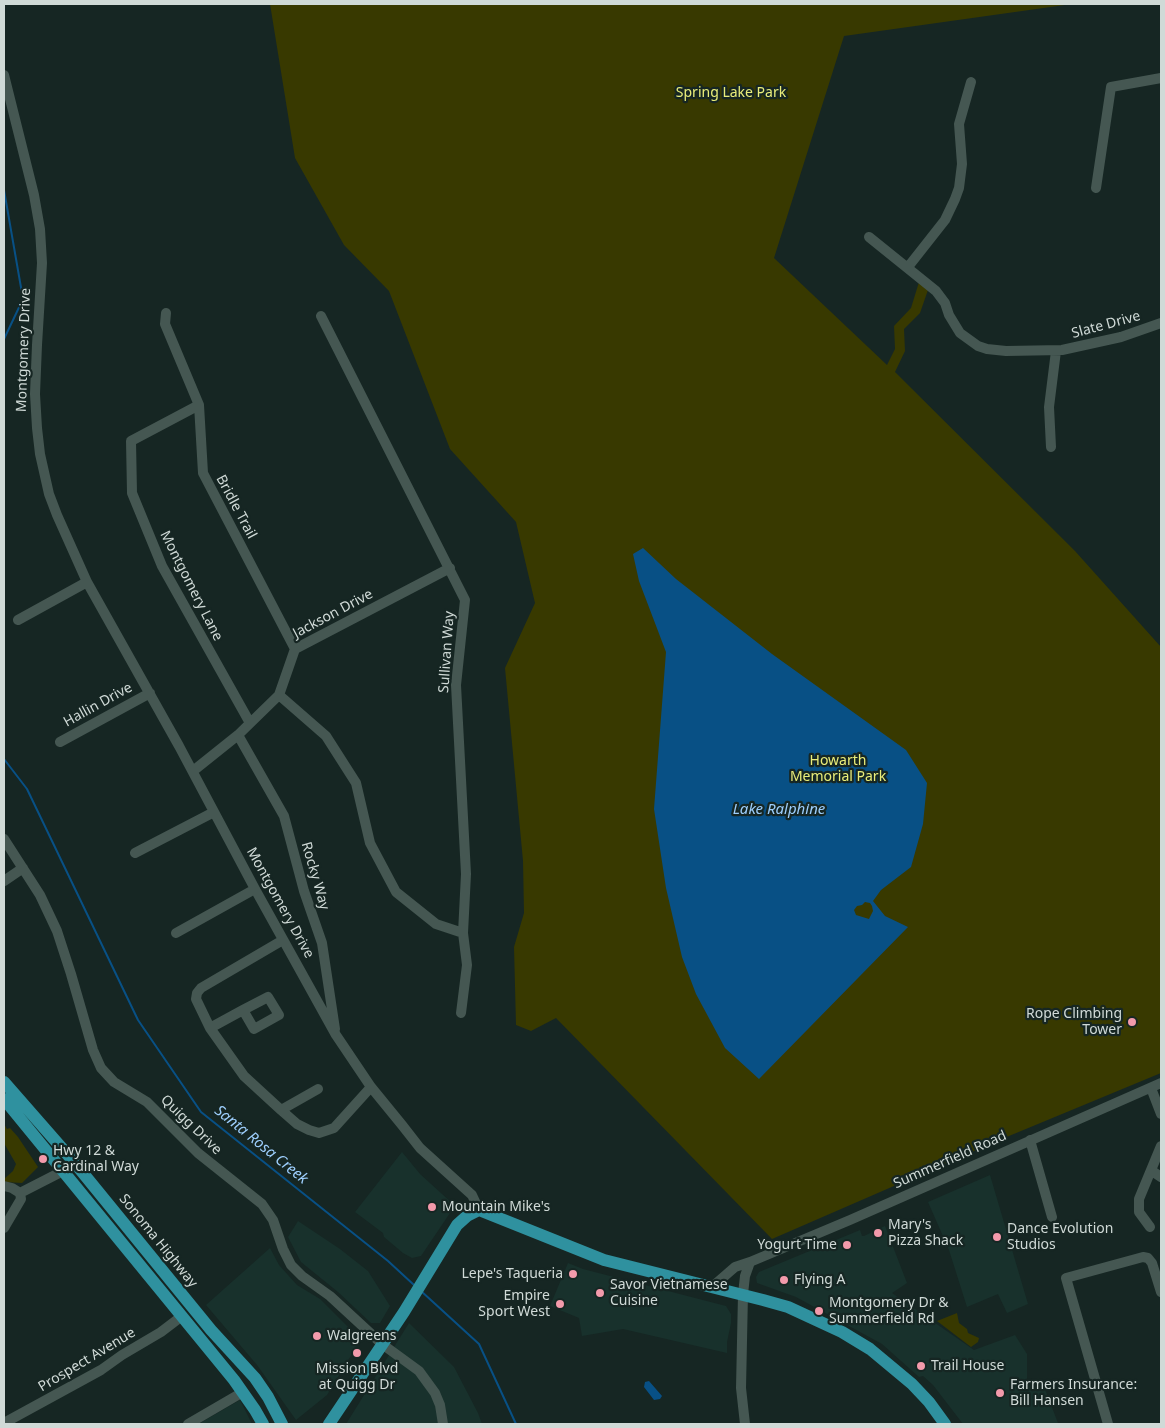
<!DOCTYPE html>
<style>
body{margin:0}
#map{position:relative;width:1165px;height:1428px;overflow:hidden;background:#162623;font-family:"Noto Sans",sans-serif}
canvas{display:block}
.frame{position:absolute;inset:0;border:5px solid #d0dad7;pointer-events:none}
</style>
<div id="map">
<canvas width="1165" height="1428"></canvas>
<div class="frame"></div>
</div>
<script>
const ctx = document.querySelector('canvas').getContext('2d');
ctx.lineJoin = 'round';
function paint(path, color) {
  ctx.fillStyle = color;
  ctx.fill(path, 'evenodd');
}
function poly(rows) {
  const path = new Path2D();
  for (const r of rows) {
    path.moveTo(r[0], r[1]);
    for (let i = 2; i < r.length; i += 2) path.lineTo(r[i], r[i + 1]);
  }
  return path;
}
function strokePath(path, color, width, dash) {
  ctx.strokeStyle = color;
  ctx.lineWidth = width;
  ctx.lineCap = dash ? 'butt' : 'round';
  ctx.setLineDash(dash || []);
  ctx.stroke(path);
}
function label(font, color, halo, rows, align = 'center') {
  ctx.font = font + ' "Noto Sans",sans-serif';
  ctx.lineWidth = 4.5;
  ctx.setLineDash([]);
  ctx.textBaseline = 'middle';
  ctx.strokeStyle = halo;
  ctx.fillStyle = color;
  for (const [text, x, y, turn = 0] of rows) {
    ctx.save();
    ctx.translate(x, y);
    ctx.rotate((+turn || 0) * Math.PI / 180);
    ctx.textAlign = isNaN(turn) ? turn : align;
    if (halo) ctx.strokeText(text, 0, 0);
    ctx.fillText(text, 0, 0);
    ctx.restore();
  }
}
paint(poly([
 [402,1152,420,1174,453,1204,454,1207,421,1256,412,1258,403,1253,384,1237,383,1233,355,1212],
 [990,1175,1028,1304,1007,1313,998,1294,967,1307,949,1250,928,1202],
 [298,1221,340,1249,368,1271,390,1306,380,1323,371,1323,338,1292,301,1262,288,1237],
 [885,1226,907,1283,892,1293,974,1350,1015,1335,1027,1354,1027,1386,1041,1379,1058,1423,963,1424,933,1385,923,1376,919,1377,882,1344,796,1297,757,1283,756,1277,759,1272,860,1230,862,1236,864,1236],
 [270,1248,279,1265,297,1285,320,1299,356,1335,358,1344,327,1395,296,1420,257,1365,206,1305],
 [568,1263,583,1269,726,1306,731,1314,731,1323,727,1342,727,1353,623,1329,582,1336,579,1318,550,1306],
 [409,1323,454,1367,478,1413,482,1424,346,1424],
 [240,1400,252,1424,200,1424,200,1423]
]), '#18312c');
paint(poly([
 [270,4,1072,4,844,36,774,258,887,365,895,349,894,326,911,308,919,282,928,290,920,313,904,329,905,351,895,372,1075,551,1161,647,1161,1073,1009,1136,772,1239,556,1018,531,1031,516,1025,514,947,524,913,523,861,505,668,535,603,516,522,450,449,389,291,344,245,295,158],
 [4,1124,7,1129,10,1128,18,1137,38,1167,22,1183,5,1182,4,1179,13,1171,16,1164,4,1143],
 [957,1313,959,1323,967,1329,968,1333,979,1338,978,1342,971,1347,937,1321]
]), '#383900');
paint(poly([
 [643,548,676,579,772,654,906,750,927,783,923,824,911,867,881,890,873,901,885,916,908,927,759,1079,725,1048,696,994,682,957,666,888,654,809,666,652,639,581,633,554],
 [865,902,870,903,872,906,873,911,869,919,856,915,854,910,857,906,862,905],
 [649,1381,662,1396,660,1399,654,1400,644,1387,645,1382]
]), '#085085');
strokePath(poly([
 [4,190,23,299,4,339],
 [4,759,27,789,138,1020,201,1112,388,1261,414,1285],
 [421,1291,479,1344,516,1424]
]), '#085085', 2);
strokePath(poly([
 [4,75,34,195,40,229,42,263,37,345,35,394,37,428,40,454,49,494,57,515,87,582,179,746,255,889,336,1035,371,1087,402,1125,420,1148,472,1195,479,1210],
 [1096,188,1111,87,1161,78],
 [869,237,936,291,945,303,949,315,960,333,978,346,987,349,1006,351,1062,350,1121,337,1161,323],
 [908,267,945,220,955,199,959,188,962,164,959,124,971,82],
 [166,313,165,324,199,405,203,473,295,649],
 [321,316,465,600,456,685,466,874,463,933,467,965,461,1013],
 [199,405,131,441,132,493,162,566,250,723],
 [1051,447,1049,407,1056,351],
 [18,620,87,582],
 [279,695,326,736,356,783,370,843,396,892,436,924,463,933],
 [238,735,284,816,304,891,322,943,335,1029],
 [60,742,150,693],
 [193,771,238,735,279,695,295,649,450,568],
 [4,839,40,895,57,931,71,974,93,1050,101,1068,114,1082,147,1102,198,1153,262,1204,273,1220,283,1249,291,1265,302,1276,330,1296,382,1344,419,1371,435,1393,440,1405,443,1424],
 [135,853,214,812],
 [4,881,23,868],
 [176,933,255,889],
 [283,940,201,988,197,993,196,999,210,1028,244,1076,281,1110,297,1124,309,1130,319,1133,334,1128,371,1087],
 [210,1028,243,1010,268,997,279,1015,254,1029,243,1010],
 [1151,1088,1161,1114],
 [281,1110,318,1089],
 [1030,1140,1052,1217],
 [1152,1171,1161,1177],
 [4,1186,12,1188,20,1193],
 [1150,1227,1139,1212,1139,1199,1161,1146],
 [4,1228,21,1199,20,1193,63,1171],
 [712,1287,735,1267,750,1262,850,1220,1161,1083],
 [4,1423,101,1370,122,1355,161,1332,182,1316],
 [188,1424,243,1392],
 [745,1424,741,1388,743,1294,745,1276,750,1262],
 [1108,1424,1066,1278,1143,1257,1148,1258,1152,1263,1161,1292]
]), '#455752', 10);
strokePath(poly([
 [4,1082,74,1162,211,1330,255,1378,268,1397,282,1424],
 [4,1099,234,1380,255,1410,263,1424],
 [329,1424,404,1312,457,1225,467,1216,479,1210,604,1260,763,1300,788,1307,842,1332,870,1349,912,1384,929,1402,945,1424]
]), '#2f919f', 12);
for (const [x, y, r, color] of [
 [1132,1022,5,"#f39aab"],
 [43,1159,5,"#f39aab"],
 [432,1207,5,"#f39aab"],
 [878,1233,5,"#f39aab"],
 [997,1237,5,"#f39aab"],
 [847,1245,5,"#f39aab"],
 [573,1274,5,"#f39aab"],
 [784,1280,5,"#f39aab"],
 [600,1293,5,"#f39aab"],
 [560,1304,5,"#f39aab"],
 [819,1311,5,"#f39aab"],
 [317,1336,5,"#f39aab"],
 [357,1353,5,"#f39aab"],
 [921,1366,5,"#f39aab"],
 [1000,1393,5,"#f39aab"]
]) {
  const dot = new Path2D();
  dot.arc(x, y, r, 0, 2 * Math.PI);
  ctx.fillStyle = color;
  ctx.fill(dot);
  strokePath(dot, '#162623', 2);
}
label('14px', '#e9ed7a', '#162623', [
 ["Spring Lake Park",731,93],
 ["Howarth",838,761],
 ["Memorial Park",838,777]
]);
label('14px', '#d0dad7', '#162623', [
 ["Slate Drive",1106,325,-15],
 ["Montgomery Drive",24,350,-88],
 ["Bridle Trail",236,507,62],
 ["Montgomery Lane",191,586,63],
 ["Jackson Drive",333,614,-28],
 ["Sullivan Way",447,652,-86],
 ["Hallin Drive",98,705,-29],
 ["Rocky Way",315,876,74],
 ["Montgomery Drive",280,903,61],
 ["Quigg Drive",191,1125,44],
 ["Summerfield Road",950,1160,-24],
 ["Sonoma Highway",158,1241,51],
 ["Prospect Avenue",87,1360,-31]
]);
label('14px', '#d0dad7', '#162623', [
 ["Rope Climbing",1122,1014,"right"],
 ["Tower",1122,1030,"right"],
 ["Hwy 12 &",53,1151],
 ["Cardinal Way",53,1167],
 ["Mountain Mike's",442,1207],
 ["Mary's",888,1225],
 ["Pizza Shack",888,1241],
 ["Dance Evolution",1007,1229],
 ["Studios",1007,1245],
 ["Yogurt Time",837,1245,"right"],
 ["Lepe's Taqueria",563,1274,"right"],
 ["Flying A",794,1280],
 ["Savor Vietnamese",610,1285],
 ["Cuisine",610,1301],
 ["Empire",550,1296,"right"],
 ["Sport West",550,1312,"right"],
 ["Montgomery Dr &",829,1303],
 ["Summerfield Rd",829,1319],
 ["Walgreens",327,1336],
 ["Trail House",931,1366],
 ["Mission Blvd",357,1369,"center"],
 ["at Quigg Dr",357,1385,"center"],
 ["Farmers Insurance:",1010,1385],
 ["Bill Hansen",1010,1401]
], 'left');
label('italic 15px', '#9dcefc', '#162623', [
 ["Lake Ralphine",779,810],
 ["Santa Rosa Creek",261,1145,39]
]);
</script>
